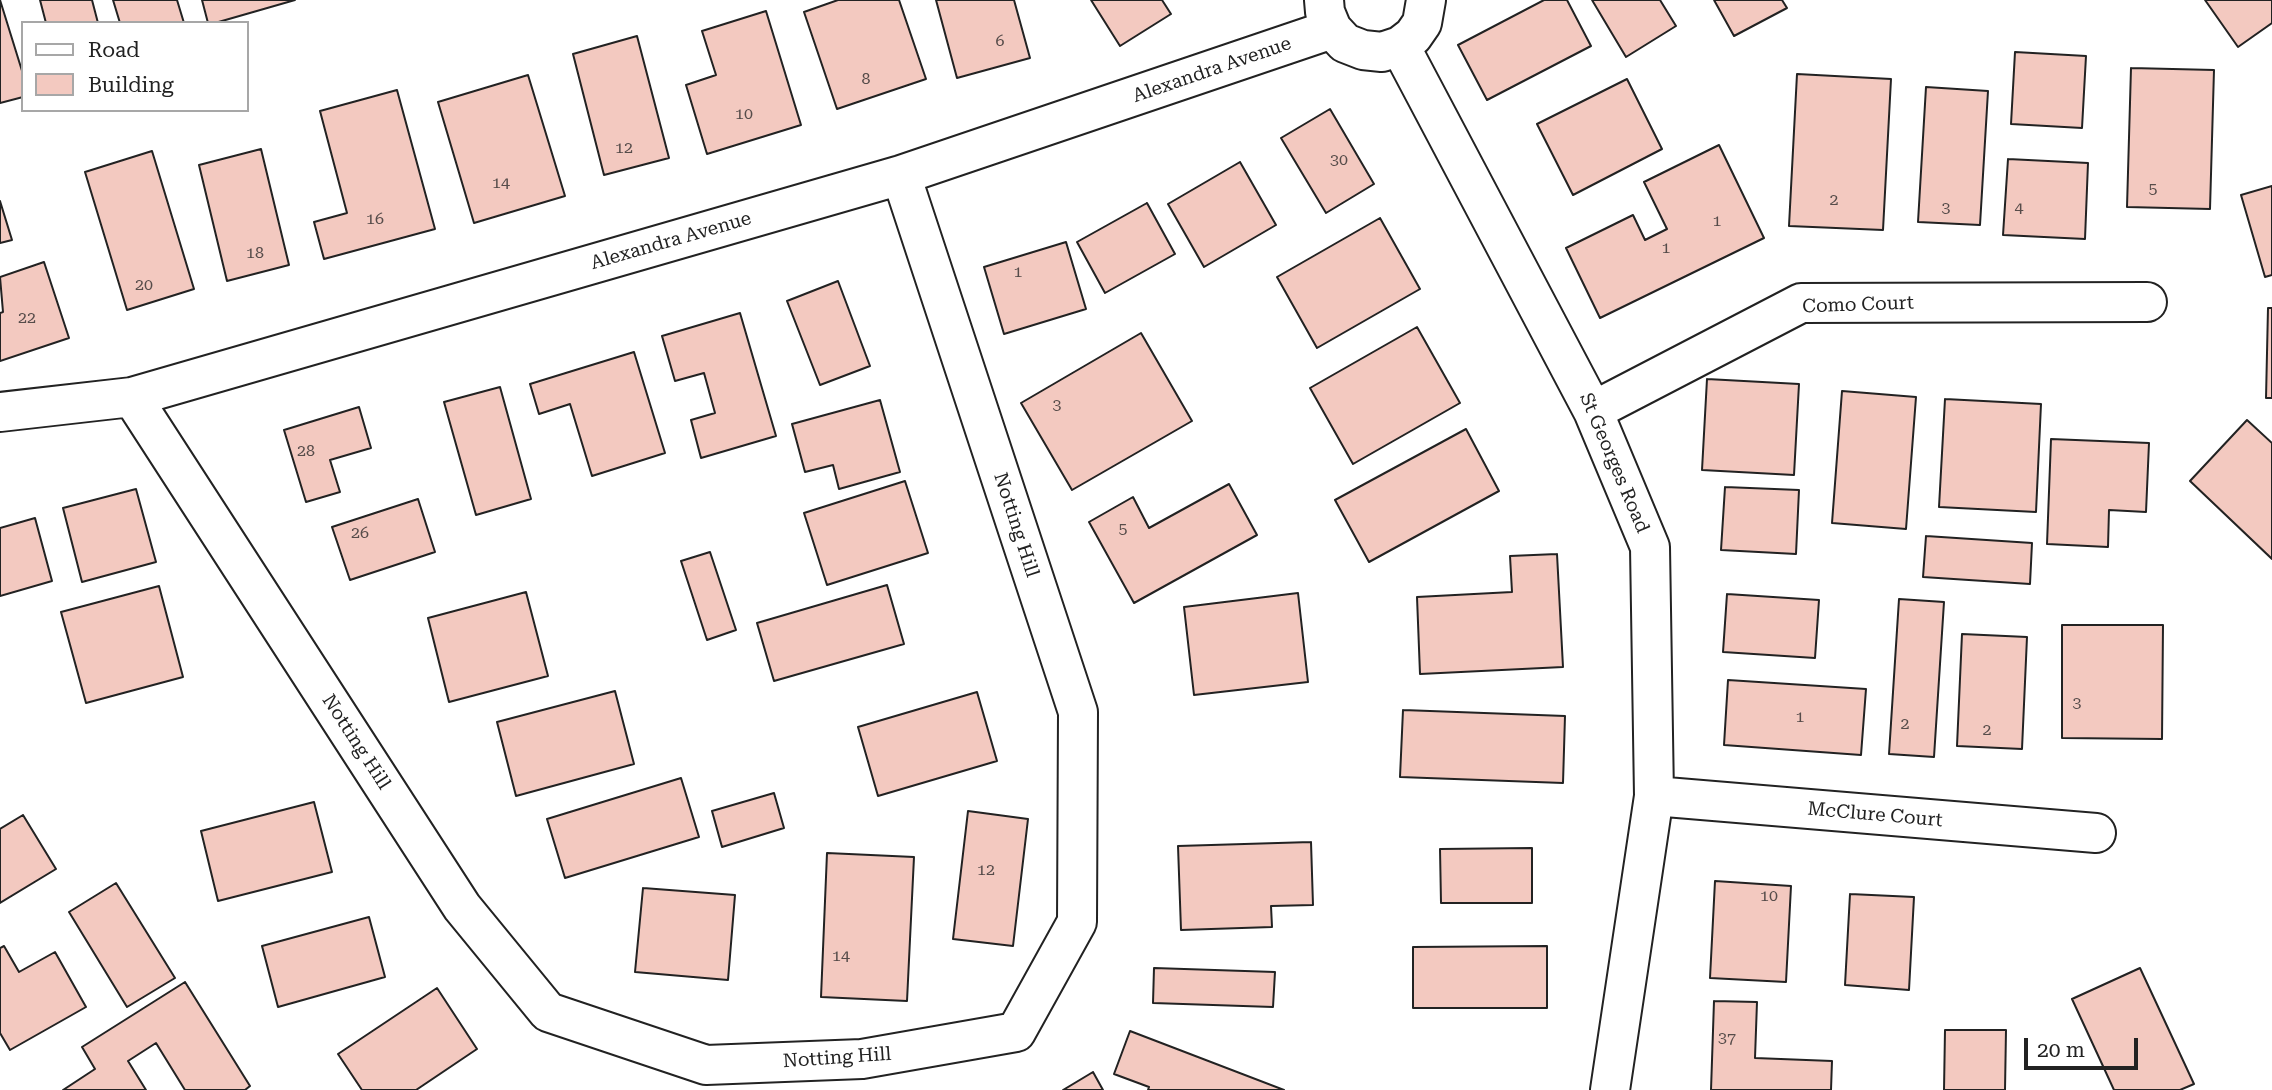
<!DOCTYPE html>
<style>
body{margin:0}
#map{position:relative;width:2272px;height:1090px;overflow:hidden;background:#fff;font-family:"Roboto Serif",serif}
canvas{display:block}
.legend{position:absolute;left:21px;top:21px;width:228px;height:91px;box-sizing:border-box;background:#fff;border:2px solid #a7a7a7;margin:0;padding:9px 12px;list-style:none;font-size:21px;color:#222}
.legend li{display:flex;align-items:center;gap:14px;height:35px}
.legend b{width:35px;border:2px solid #a7a7a7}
.scale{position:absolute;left:2024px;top:1038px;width:114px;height:32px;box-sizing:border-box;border:4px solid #222;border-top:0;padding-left:9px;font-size:21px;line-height:24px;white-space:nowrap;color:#222;-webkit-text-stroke:5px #fff;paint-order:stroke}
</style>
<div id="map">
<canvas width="2272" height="1090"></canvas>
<ul class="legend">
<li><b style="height:9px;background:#fff"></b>Road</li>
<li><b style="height:19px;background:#f3c9c0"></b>Building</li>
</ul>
<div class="scale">20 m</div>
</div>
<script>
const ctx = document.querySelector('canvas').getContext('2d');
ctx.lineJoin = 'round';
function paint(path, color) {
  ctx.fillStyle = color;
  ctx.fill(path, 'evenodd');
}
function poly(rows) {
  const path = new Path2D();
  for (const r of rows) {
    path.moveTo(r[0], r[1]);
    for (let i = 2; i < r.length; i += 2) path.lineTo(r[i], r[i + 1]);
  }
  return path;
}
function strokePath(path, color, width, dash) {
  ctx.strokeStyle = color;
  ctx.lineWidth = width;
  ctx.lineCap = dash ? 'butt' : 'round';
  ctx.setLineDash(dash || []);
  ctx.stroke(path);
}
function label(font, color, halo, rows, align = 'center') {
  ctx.font = font + ' "Roboto Serif",serif';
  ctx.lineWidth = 5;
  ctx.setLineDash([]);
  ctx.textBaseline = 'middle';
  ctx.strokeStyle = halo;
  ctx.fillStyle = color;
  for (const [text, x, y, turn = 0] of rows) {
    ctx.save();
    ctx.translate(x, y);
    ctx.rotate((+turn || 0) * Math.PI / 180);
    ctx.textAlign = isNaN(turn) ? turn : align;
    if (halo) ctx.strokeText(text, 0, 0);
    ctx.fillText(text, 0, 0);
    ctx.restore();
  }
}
const building = poly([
 [0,0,23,74,23,97,0,103,0,0],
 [40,0,92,0,98,23,46,23,40,0],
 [113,0,177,0,184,23,120,23,113,0],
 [202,0,295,0,215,23,208,23,202,0],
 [838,0,899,0,926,79,837,109,804,12,838,0],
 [936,0,1014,0,1030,58,957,78,936,0],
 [1091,0,1162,0,1171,14,1120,46,1091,0],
 [1544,0,1567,0,1591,46,1487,100,1458,45,1544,0],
 [1592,0,1660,0,1676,26,1626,57,1592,0],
 [1714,0,1782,0,1787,8,1734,36,1714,0],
 [2205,0,2272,0,2272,23,2238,47,2205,0],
 [766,11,801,125,707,154,686,85,716,75,702,31,766,11],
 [637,36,669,158,604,175,573,54,637,36],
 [2015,52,2086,56,2082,128,2011,124,2015,52],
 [2131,68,2214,70,2210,209,2127,207,2131,68],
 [1797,74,1891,79,1883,230,1789,226,1797,74],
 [528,75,565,196,474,223,438,102,528,75],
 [1627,79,1662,149,1573,195,1537,124,1627,79],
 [1926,87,1988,91,1980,225,1918,222,1926,87],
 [397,90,435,229,324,259,314,222,347,213,320,111,397,90],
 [1330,109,1374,184,1326,213,1281,138,1330,109],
 [1719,145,1764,238,1600,318,1566,248,1633,215,1645,240,1667,229,1644,182,1719,145],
 [261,149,289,265,227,281,199,165,261,149],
 [152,151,194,289,127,310,85,172,152,151],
 [2008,159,2088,163,2085,239,2003,235,2008,159],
 [1240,162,1276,225,1204,267,1168,204,1240,162],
 [2272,186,2272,275,2265,277,2241,195,2272,186],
 [0,201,12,240,0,243,0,201],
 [1147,203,1175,254,1105,293,1077,242,1147,203],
 [1380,218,1420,289,1317,348,1277,277,1380,218],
 [1066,242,1086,309,1004,334,984,267,1066,242],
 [44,262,69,338,0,361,0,313,3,312,0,277,44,262],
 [838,281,870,366,820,385,787,301,838,281],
 [2268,308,2272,308,2272,398,2266,398,2268,308],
 [740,313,776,436,701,458,691,420,715,413,704,373,675,381,662,336,740,313],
 [1417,327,1460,403,1353,464,1310,388,1417,327],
 [1141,333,1192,421,1072,490,1021,403,1141,333],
 [634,352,665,453,592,476,570,404,539,414,530,384,634,352],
 [1707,379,1799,384,1794,475,1702,470,1707,379],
 [500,387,531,499,476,515,444,402,500,387],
 [1842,391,1916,397,1906,529,1832,523,1842,391],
 [1945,399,2041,404,2036,512,1939,507,1945,399],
 [880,400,900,472,839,489,833,465,805,472,792,424,880,400],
 [359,407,371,448,330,460,340,492,306,502,284,430,359,407],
 [2247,420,2272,443,2272,559,2190,481,2247,420],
 [1466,429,1499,491,1369,562,1335,500,1466,429],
 [2051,439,2149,443,2146,512,2109,510,2108,547,2047,544,2051,439],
 [905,481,928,553,827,585,804,513,905,481],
 [1229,484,1257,535,1134,603,1089,522,1133,497,1149,528,1229,484],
 [1725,487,1799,490,1796,554,1721,550,1725,487],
 [136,489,156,562,82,582,63,508,136,489],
 [418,499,435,552,350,580,332,527,418,499],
 [35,518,52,581,0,596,0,528,35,518],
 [1926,536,2032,543,2030,584,1923,577,1926,536],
 [710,552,736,630,707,640,681,561,710,552],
 [1557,554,1563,667,1420,674,1417,597,1512,592,1510,556,1557,554],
 [887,585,904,644,774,681,757,623,887,585],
 [159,586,183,677,86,703,61,612,159,586],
 [526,592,548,676,449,702,428,618,526,592],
 [1298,593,1308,682,1194,695,1184,607,1298,593],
 [1727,594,1819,600,1815,658,1723,652,1727,594],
 [1899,599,1944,602,1934,757,1889,754,1899,599],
 [2062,625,2163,625,2162,739,2062,738,2062,625],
 [1962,634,2027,637,2022,749,1957,746,1962,634],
 [1728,680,1866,689,1861,755,1724,745,1728,680],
 [615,691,634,764,516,796,497,722,615,691],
 [977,692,997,761,878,796,858,727,977,692],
 [1403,710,1565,716,1563,783,1400,777,1403,710],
 [681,778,699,837,565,878,547,819,681,778],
 [774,793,784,828,722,847,712,811,774,793],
 [314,802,332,872,218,901,201,831,314,802],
 [968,811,1028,819,1013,946,953,939,968,811],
 [23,815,56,869,0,903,0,829,23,815],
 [1311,842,1313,905,1271,906,1272,927,1181,930,1178,846,1311,842],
 [1532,848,1532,903,1441,903,1440,849,1532,848],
 [827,853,914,857,907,1001,821,997,827,853],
 [1715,881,1791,886,1786,982,1710,978,1715,881],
 [116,883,175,978,127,1007,69,912,116,883],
 [643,888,735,895,728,980,635,972,643,888],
 [1850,894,1914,897,1909,990,1845,985,1850,894],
 [369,917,385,977,278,1007,262,946,369,917],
 [4,946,19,972,55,952,86,1007,10,1050,0,1033,0,948,4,946],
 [1547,946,1547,1008,1413,1008,1413,947,1547,946],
 [1154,968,1275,972,1273,1007,1153,1003,1154,968],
 [2140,968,2194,1084,2180,1090,2114,1090,2072,999,2140,968],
 [185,982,250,1086,245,1090,185,1090,156,1043,128,1061,146,1090,63,1090,95,1069,82,1047,185,982],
 [437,988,477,1049,416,1090,362,1090,338,1054,437,988],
 [1714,1001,1757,1002,1755,1058,1832,1061,1831,1090,1711,1090,1714,1001],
 [1945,1030,2006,1030,2005,1090,1944,1090,1945,1030],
 [1130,1031,1284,1090,1148,1090,1149,1087,1114,1074,1130,1031],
 [1093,1072,1103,1090,1063,1090,1093,1072]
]);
paint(building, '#f3c9c0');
strokePath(building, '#222', 2);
const minor = poly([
 [1324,0,1325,12,1332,29,1345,43,1363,50,1382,52,1400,46,1413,36,1422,23,1426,0],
 [1400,46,1593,411,1650,547,1654,796,1610,1090],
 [132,397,462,907,548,1012,706,1065,862,1059,1016,1032,1077,922,1078,712,901,175],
 [1593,411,1801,303,2147,302],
 [0,412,132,397,901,175,1332,29],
 [1654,796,2096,833]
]);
strokePath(minor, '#222', 42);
strokePath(minor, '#fff', 38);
label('16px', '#564c4a', null, [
 ["6",1000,41],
 ["8",866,79],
 ["10",744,114],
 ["12",624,148],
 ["30",1339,160],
 ["14",501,183],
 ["5",2153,189],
 ["2",1834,200],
 ["3",1946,208],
 ["4",2019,208],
 ["16",375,219],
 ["1",1717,221],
 ["1",1666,248],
 ["18",255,253],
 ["1",1018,272],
 ["20",144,285],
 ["22",27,318],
 ["3",1057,405],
 ["28",306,451],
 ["5",1123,529],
 ["26",360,533],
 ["3",2077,703],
 ["1",1800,717],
 ["2",1905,724],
 ["2",1987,730],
 ["12",986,870],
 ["10",1769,896],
 ["14",841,956],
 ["37",1727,1038]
]);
label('19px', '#222', '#fff', [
 ["Alexandra Avenue",1212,70,-19],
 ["Alexandra Avenue",671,241,-16],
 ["Como Court",1858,305,-2],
 ["St Georges Road",1614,463,67],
 ["Notting Hill",1016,525,72],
 ["Notting Hill",356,742,57],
 ["McClure Court",1875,815,5],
 ["Notting Hill",837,1058,-4]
]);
</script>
